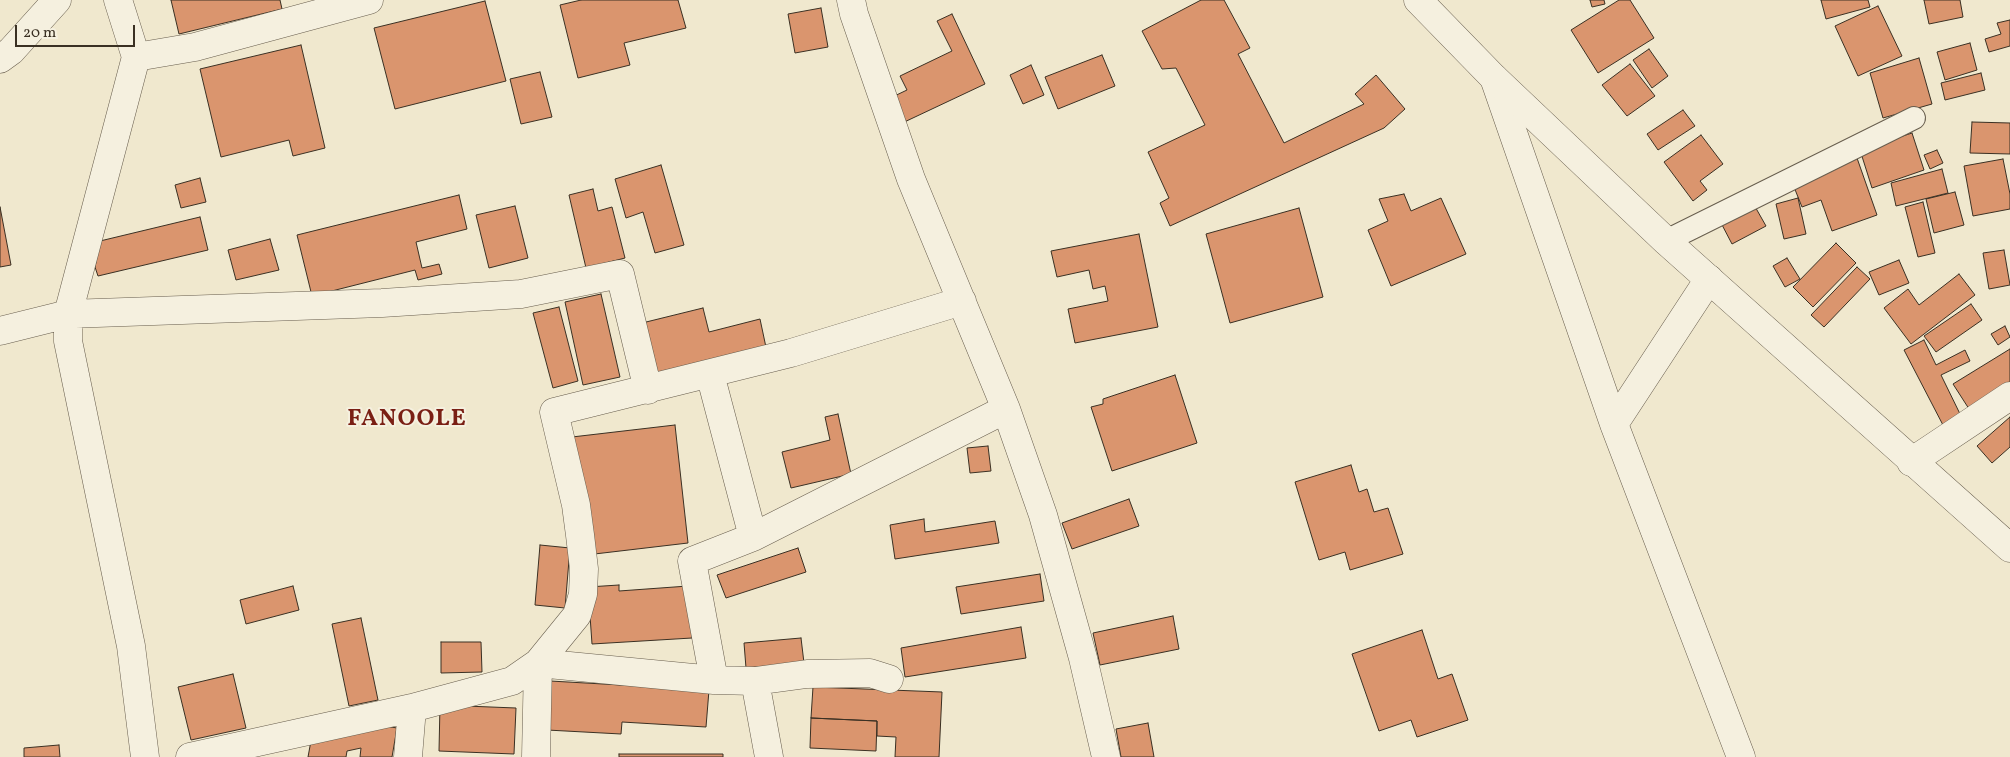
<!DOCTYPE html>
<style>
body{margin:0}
#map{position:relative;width:2010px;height:757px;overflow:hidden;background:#f0e8ce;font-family:Vollkorn,serif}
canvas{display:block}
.scale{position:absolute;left:15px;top:25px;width:120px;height:22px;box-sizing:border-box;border:2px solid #3a3023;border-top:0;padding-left:6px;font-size:15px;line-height:18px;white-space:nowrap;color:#3a3023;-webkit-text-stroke:4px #f5f0df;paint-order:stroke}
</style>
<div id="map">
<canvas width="2010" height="757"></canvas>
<div class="scale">20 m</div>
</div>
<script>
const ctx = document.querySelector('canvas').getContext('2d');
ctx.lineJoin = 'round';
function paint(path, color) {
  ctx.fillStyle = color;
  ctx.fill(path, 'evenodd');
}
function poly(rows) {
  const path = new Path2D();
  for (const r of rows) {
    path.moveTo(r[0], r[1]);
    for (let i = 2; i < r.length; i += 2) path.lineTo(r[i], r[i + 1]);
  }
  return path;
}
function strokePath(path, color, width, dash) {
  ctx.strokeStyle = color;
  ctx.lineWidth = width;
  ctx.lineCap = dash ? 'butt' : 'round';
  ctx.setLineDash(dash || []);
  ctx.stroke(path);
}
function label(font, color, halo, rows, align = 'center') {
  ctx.font = font + ' Vollkorn,serif';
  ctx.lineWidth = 4;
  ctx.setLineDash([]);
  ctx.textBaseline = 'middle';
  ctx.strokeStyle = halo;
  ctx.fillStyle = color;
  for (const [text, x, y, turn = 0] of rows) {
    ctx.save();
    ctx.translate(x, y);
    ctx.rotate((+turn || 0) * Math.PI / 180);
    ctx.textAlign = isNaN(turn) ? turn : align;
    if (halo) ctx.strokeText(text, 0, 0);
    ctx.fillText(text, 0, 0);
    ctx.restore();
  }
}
const building = poly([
 [171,0,280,0,282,9,179,34,171,0],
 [581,0,678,0,686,28,624,43,630,65,578,78,560,5,581,0],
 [1201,0,1224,0,1250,48,1238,54,1284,143,1364,104,1355,94,1376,75,1405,109,1384,128,1170,226,1160,203,1169,198,1148,152,1205,125,1176,68,1162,69,1142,31,1201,0],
 [1590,0,1604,0,1605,4,1592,7,1590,0],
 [1619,0,1630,0,1654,38,1598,73,1571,30,1619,0],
 [1821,0,1868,0,1870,7,1826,19,1821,0],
 [1924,0,1960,0,1963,17,1929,24,1924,0],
 [485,1,506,81,395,109,374,28,485,1],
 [1878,6,1902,56,1858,76,1835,26,1878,6],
 [821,8,828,47,795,53,788,14,821,8],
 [952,14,985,84,898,125,886,100,907,90,900,76,952,51,937,21,952,14],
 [2010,20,2010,46,1989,52,1985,39,2001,34,1997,23,2010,20],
 [1970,43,1977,70,1945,80,1937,52,1970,43],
 [301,45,325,148,293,156,289,140,221,157,200,69,301,45],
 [1649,49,1668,76,1652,88,1633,60,1649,49],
 [1102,55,1115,86,1058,109,1045,77,1102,55],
 [1919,58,1932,104,1883,118,1870,73,1919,58],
 [1630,64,1655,96,1627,116,1602,85,1630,64],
 [1031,65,1044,95,1023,104,1010,75,1031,65],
 [540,72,552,117,521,124,510,79,540,72],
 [1981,73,1985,90,1945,100,1941,83,1981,73],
 [1683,110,1695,126,1658,150,1647,134,1683,110],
 [1972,122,2010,123,2010,154,1970,153,1972,122],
 [1912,133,1924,170,1872,188,1860,150,1912,133],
 [1701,135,1723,164,1700,181,1707,190,1693,201,1664,162,1701,135],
 [1937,150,1943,163,1930,169,1924,155,1937,150],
 [1857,158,1877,215,1832,231,1821,200,1802,207,1792,182,1857,158],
 [2003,159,2010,194,2010,209,1973,216,1964,166,2003,159],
 [661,165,684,245,655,253,643,212,626,218,615,179,661,165],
 [1942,169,1948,193,1896,206,1891,183,1942,169],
 [200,178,206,202,181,208,175,185,200,178],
 [593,189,598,211,612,207,625,258,586,268,569,195,593,189],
 [1955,192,1964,225,1934,233,1926,199,1955,192],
 [1404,194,1411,211,1441,198,1466,254,1391,286,1368,230,1388,221,1379,199,1404,194],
 [459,195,467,229,416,242,422,268,439,264,442,274,418,280,415,270,312,296,297,235,459,195],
 [1798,198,1806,234,1784,239,1776,204,1798,198],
 [1923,202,1935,253,1918,257,1905,207,1923,202],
 [1753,203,1766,226,1732,244,1720,221,1753,203],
 [515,206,528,258,489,268,476,215,515,206],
 [0,207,11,265,0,267,0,207],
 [1299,208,1323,297,1230,323,1206,234,1299,208],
 [200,217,208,250,98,276,95,267,100,241,200,217],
 [1139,234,1158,327,1075,343,1068,309,1108,301,1105,286,1093,289,1089,270,1057,277,1051,251,1139,234],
 [270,239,279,270,236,280,228,250,270,239],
 [1836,243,1856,263,1813,307,1793,287,1836,243],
 [2004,250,2010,285,1989,289,1983,253,2004,250],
 [1787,258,1800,279,1785,287,1773,266,1787,258],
 [1899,260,1909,283,1879,295,1869,272,1899,260],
 [1857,267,1870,279,1824,327,1811,315,1857,267],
 [1959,274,1975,295,1911,344,1884,308,1908,289,1919,305,1959,274],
 [601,294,620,377,583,385,565,302,601,294],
 [1971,304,1982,320,1936,352,1924,336,1971,304],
 [559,307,578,381,553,388,533,313,559,307],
 [703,308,709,332,760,319,767,352,652,381,638,324,703,308],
 [2005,326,2010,337,1998,345,1991,334,2005,326],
 [1924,340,1936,365,1965,350,1970,361,1941,375,1962,418,1944,427,1904,350,1924,340],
 [2010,349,2010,388,1971,412,1953,384,2010,349],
 [1175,375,1197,443,1112,471,1091,407,1103,404,1103,399,1175,375],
 [838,414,851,474,791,488,782,452,830,440,825,417,838,414],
 [2010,417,2010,447,1992,463,1977,446,2010,417],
 [675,425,688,543,586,555,572,437,675,425],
 [988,446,991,471,970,473,967,448,988,446],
 [1351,465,1359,492,1367,489,1374,512,1388,508,1403,554,1350,570,1345,552,1319,560,1295,482,1351,465],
 [1129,499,1139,526,1072,549,1062,523,1129,499],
 [924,519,925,532,995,521,999,543,895,559,890,525,924,519],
 [540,545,570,548,565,608,535,605,540,545],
 [798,548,806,572,726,598,717,575,798,548],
 [1040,574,1044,601,961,614,956,587,1040,574],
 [619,585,619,591,688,586,692,638,592,644,588,587,619,585],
 [293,586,299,610,246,624,240,600,293,586],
 [1173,616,1179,649,1100,665,1093,633,1173,616],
 [361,618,378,700,349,706,332,624,361,618],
 [1021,627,1026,658,905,677,901,648,1021,627],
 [1422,630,1438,679,1452,674,1468,720,1417,737,1411,720,1379,731,1352,654,1422,630],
 [801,638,804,663,746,668,744,643,801,638],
 [441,642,481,642,482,672,441,673,441,642],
 [233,674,246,728,191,740,178,687,233,674],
 [550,681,709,690,706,727,622,722,621,734,547,730,550,681],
 [813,687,942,692,939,757,895,757,896,737,877,736,877,721,811,718,813,687],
 [440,705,516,708,514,754,439,751,440,705],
 [811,718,877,721,876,751,810,748,811,718],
 [1148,723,1154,757,1121,757,1116,729,1148,723],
 [374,724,397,728,392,757,360,757,361,748,347,751,346,757,308,757,313,730,374,724],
 [59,745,60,757,24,757,24,748,59,745],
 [619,754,723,754,723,757,619,757,619,754]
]);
paint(building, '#da956e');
strokePath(building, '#3a3023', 1);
const service = poly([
 [1666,241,1914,118]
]);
const minor = poly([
 [118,0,136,57,68,314,68,341,131,646,145,757],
 [851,0,854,14,911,179,1006,409,1043,515,1083,658,1106,757],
 [136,57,195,47,369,0],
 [0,59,11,51,57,0],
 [1494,78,1614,424,1741,757],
 [0,331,68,314,382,303,521,294,620,274,648,390],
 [710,374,753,537],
 [1614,424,1709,279],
 [1911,462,2010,396],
 [538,663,714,680,755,681,807,674,870,673,889,679],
 [714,680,692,561,753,537,1006,409],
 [755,681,769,757],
 [190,757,412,708],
 [408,757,412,708,512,681,538,663,577,615,583,594,584,569,580,535,576,505,554,412,791,353,962,301],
 [536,757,538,663]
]);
const tertiary = poly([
 [1418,0,1494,78,1666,241,2010,548]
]);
strokePath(service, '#685e4e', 24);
strokePath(minor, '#685e4e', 29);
strokePath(tertiary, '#685e4e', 29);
strokePath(service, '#f5f0df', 22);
strokePath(minor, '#f5f0df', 28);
strokePath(tertiary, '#f5f0df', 28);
ctx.letterSpacing = '1px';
label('bold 24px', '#7a1f14', '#f5f0df', [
 ["FANOOLE",407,421]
]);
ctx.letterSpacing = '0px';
</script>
